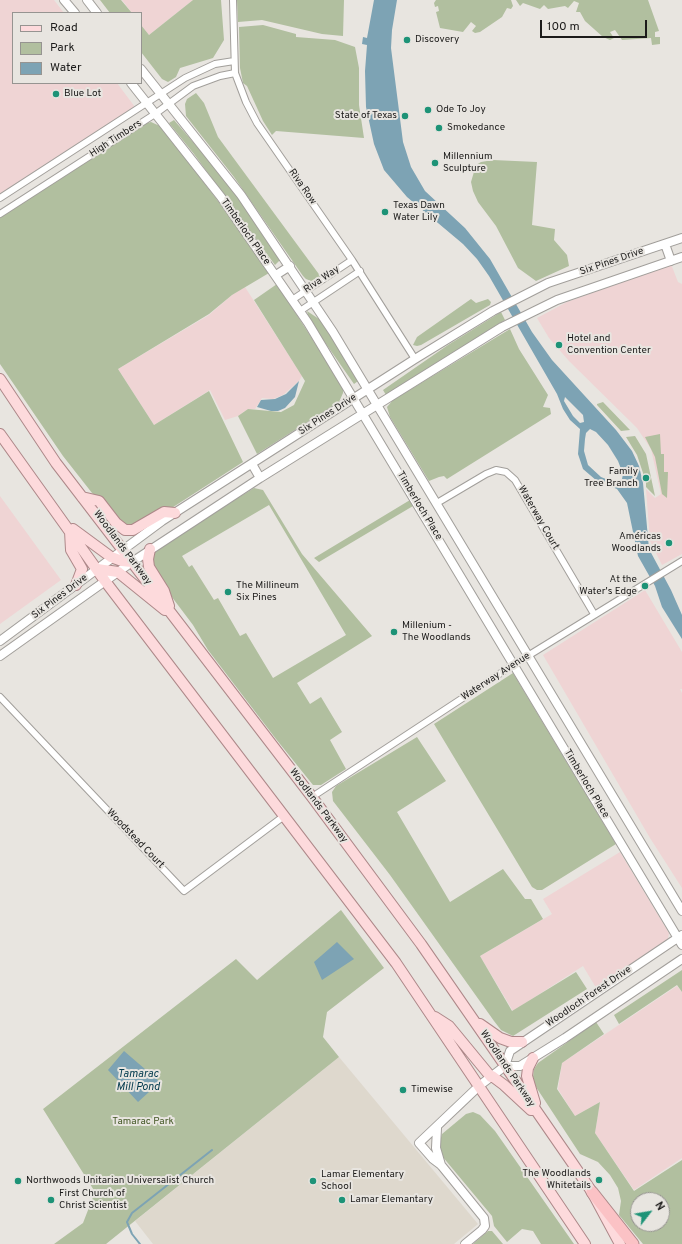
<!DOCTYPE html>
<meta charset="utf-8">
<style>
body{margin:0}
#map{position:relative;width:682px;height:1244px;overflow:hidden;background:#e8e5e0;font-family:Overpass,sans-serif}
canvas{display:block}
.legend{position:absolute;left:12px;top:12px;width:130px;height:72px;box-sizing:border-box;background:#e8e5e0;border:1px solid #969491;margin:0;padding:5px 7px;list-style:none;font-size:12px;color:#1c1b1a}
.legend li{display:flex;align-items:center;gap:8px;height:20px}
.legend b{width:20px;border:1px solid #969491}
.north{position:absolute;left:630px;top:1192px;width:40px;height:40px;box-sizing:border-box;background:#e8e5e0;border:1px solid #969491;border-radius:50%;rotate:59deg;font-size:11px;font-weight:700;line-height:16px;text-align:center;color:#1c1b1a}
.north::after{content:'';display:block;margin:auto;width:14px;height:18px;background:#1d9377;clip-path:polygon(50% 0,100% 100%,50% 72%,0 100%)}
.scale{position:absolute;left:540px;top:20px;width:107px;height:18px;box-sizing:border-box;border:2px solid #1c1b1a;border-top:0;padding-left:5px;font-size:12px;line-height:14px;white-space:nowrap;color:#1c1b1a;-webkit-text-stroke:3px #e8e5e0;paint-order:stroke}
</style>
<div id="map">
<canvas width="682" height="1244"></canvas>
<ul class="legend">
<li><b style="height:5px;background:#fddadc"></b>Road</li>
<li><b style="height:11px;background:#b1bf9f"></b>Park</li>
<li><b style="height:11px;background:#7da3b4"></b>Water</li>
</ul>
<div class="north">N</div>
<div class="scale">100 m</div>
</div>
<script>
const ctx = document.querySelector('canvas').getContext('2d');
ctx.lineJoin = 'round';
function paint(path, color) {
  ctx.fillStyle = color;
  ctx.fill(path, 'evenodd');
}
function poly(rows) {
  const path = new Path2D();
  for (const r of rows) {
    path.moveTo(r[0], r[1]);
    for (let i = 2; i < r.length; i += 2) path.lineTo(r[i], r[i + 1]);
  }
  return path;
}
function strokePath(path, color, width, dash) {
  ctx.strokeStyle = color;
  ctx.lineWidth = width;
  ctx.lineCap = dash ? 'butt' : 'round';
  ctx.setLineDash(dash || []);
  ctx.stroke(path);
}
function label(font, color, halo, rows, align = 'center') {
  ctx.font = font + ' Overpass,sans-serif';
  ctx.lineWidth = 4;
  ctx.setLineDash([]);
  ctx.textBaseline = 'middle';
  ctx.strokeStyle = halo;
  ctx.fillStyle = color;
  for (const [text, x, y, turn = 0] of rows) {
    ctx.save();
    ctx.translate(x, y);
    ctx.rotate((+turn || 0) * Math.PI / 180);
    ctx.textAlign = isNaN(turn) ? turn : align;
    if (halo) ctx.strokeText(text, 0, 0);
    ctx.fillText(text, 0, 0);
    ctx.restore();
  }
}
paint(poly([
 [0,0,54,0,64,13,13,13,13,83,117,83,135,107,0,194],
 [122,0,193,0,149,35,141,25,141,13,132,13],
 [671,264,678,282,682,284,682,554,662,565,650,541,646,489,655,498,661,494,651,449,637,428,569,361,549,338,537,318,567,302],
 [245,287,302,376,299,381,283,395,273,399,262,398,255,409,248,409,238,416,225,420,210,390,154,425,118,369,209,315,232,295],
 [0,496,61,580,0,624],
 [645,590,682,652,682,689,680,689,682,693,682,888,650,838,543,655],
 [620,852,669,933,668,939,598,986,595,986,583,966,513,1011,480,956,552,914,543,899],
 [677,986,682,992,682,1158,634,1190,595,1133,600,1102,575,1116,558,1089,562,1063]
]), '#efd4d4');
paint(poly([
 [339,1057,478,1224,454,1244,153,1244,135,1221]
]), '#ded8cd');
paint(poly([
 [100,0,121,0,132,13,110,13],
 [193,0,221,0,224,40,213,58,180,68,176,77,168,82,162,79,141,52,141,25,149,35],
 [237,0,344,0,343,36,322,34,262,20,238,22],
 [436,0,511,0,513,6,511,9,507,8,502,17,480,32,475,33,472,31,476,26,471,22,463,32,440,28,436,12,439,11,438,6,435,7,434,3],
 [516,0,648,0,659,31,655,32,655,37,660,37,660,44,652,45,651,38,622,40,615,30,610,32,614,38,610,40,603,37,585,21,580,12,576,12,579,3,574,1,568,8,565,6,548,9,544,5,540,9,523,3,520,6],
 [263,25,296,34,296,37,335,40,355,47,359,68,359,105,364,138,276,131,272,135,263,121,247,86,243,83,240,68,239,27],
 [196,93,204,103,218,137,321,277,311,281,306,279,303,276,234,177,186,116,185,104,187,99],
 [174,120,225,179,259,227,280,260,275,265,194,154,169,123],
 [151,122,162,127,218,201,269,273,232,295,209,314,118,369,154,425,209,391,243,462,136,531,114,521,63,456,0,364,0,217,147,123],
 [493,160,537,162,532,225,555,229,554,240,567,255,569,266,536,281,518,268,496,226,478,202,473,191,471,182,476,165,481,162],
 [277,284,329,365,343,389,343,393,339,402,257,454,238,416,248,409,281,412,294,405,305,381,254,300],
 [471,299,476,303,488,299,491,302,490,305,421,345,417,346,413,345,417,337],
 [307,311,319,319,326,328,358,381,354,384,319,334,309,319],
 [501,312,505,320,386,395,383,390,448,345],
 [510,329,519,349,548,395,543,407,550,408,551,414,447,479,444,476,439,477,429,481,390,417,387,407,393,400],
 [603,402,630,430,621,431,597,405,597,404],
 [660,434,661,454,664,454,664,472,668,472,667,498,662,494,655,457,645,437],
 [635,436,646,454,655,496,646,487,646,476,644,476,637,455,626,437],
 [254,488,263,490,302,554,372,636,297,683,310,704,321,697,342,732,330,740,346,769,321,785,313,785,276,739,208,650,193,625,150,568,153,553,159,547],
 [269,505,346,635,273,678,246,633,240,636,218,598,214,600,192,565,189,567,182,556],
 [410,500,413,506,319,562,314,558],
 [513,673,616,844,542,890,537,890,532,887,434,724],
 [417,737,446,781,397,812,450,902,503,869,525,899,531,899,543,919,480,956,512,1011,576,972,587,989,513,1036,501,1030,494,1021,390,875,333,801,332,792,336,786],
 [341,910,384,968,327,1012,323,1037,339,1057,106,1244,54,1244,83,1223,95,1192,43,1109,236,959,257,980],
 [682,970,682,992,677,985,619,1024,614,1015],
 [596,1022,604,1034,562,1063,557,1089,575,1116,600,1102,595,1133,634,1191,682,1160,682,1244,643,1244,619,1215,621,1201,618,1188,610,1175,598,1162,580,1154,536,1087,533,1077,534,1069,538,1063],
 [638,1200,662,1200,662,1224,638,1224],
 [473,1112,480,1115,495,1131,574,1244,541,1244,533,1231,522,1229,507,1242,494,1226,492,1216,442,1156,439,1145,442,1134,466,1114],
 [488,1231,492,1231,503,1244,473,1244]
]), '#b1bf9f');
paint(poly([
 [374,0,397,0,392,30,391,48,403,142,411,167,425,191,465,228,490,259,532,332,552,360,616,430,632,451,639,466,643,483,649,549,671,590,682,615,682,639,662,607,655,586,638,556,627,503,617,489,597,481,583,469,578,454,580,429,570,420,563,409,557,394,489,276,477,259,463,244,407,197,384,170,374,144,366,107,365,71,367,45,362,44,363,37,367,38],
 [565,397,583,415,584,422,580,423,573,416,564,401],
 [590,429,596,432,608,445,618,461,623,474,621,484,618,484,601,477,588,465,584,451,585,439,586,433],
 [299,381,295,397,285,408,278,411,271,411,257,407,261,400,275,399,286,394],
 [337,942,354,959,322,980,314,962],
 [124,1051,160,1082,138,1102,108,1070]
]), '#7da3b4');
strokePath(poly([
 [140,1244,132,1234,127,1222,132,1213,212,1150]
]), '#7da3b4', 2);
const minor = poly([
 [233,0,235,73,246,102,257,123,352,260,415,359],
 [0,198,185,78,215,64,234,61],
 [0,214,155,114,193,86,220,76,235,73],
 [292,300,352,260],
 [300,311,360,271],
 [437,503,486,474,496,470,506,472,515,480,594,614],
 [0,697,184,891,284,816],
 [312,797,513,665,682,561]
]);
const tertiary = poly([
 [64,0,75,13],
 [87,0,97,13],
 [141,69,241,195,333,332,682,911],
 [131,83,221,197,308,323,682,945],
 [665,244,671,261],
 [276,275,290,266],
 [252,464,260,478],
 [0,641,162,521,415,359,493,311,548,283,682,238],
 [0,656,132,562,260,478,502,327,557,300,682,257],
 [505,1066,520,1066,565,1038,682,959],
 [437,1128,436,1148,441,1165],
 [465,1244,482,1230,485,1226,484,1218,441,1165,433,1159,419,1143,479,1086,505,1066,510,1051,682,935]
]);
const primary = poly([
 [0,379,56,463,312,797,421,944,571,1161,592,1192,620,1244],
 [0,434,105,581,396,963,585,1244],
 [82,497,99,501,116,523,125,530,133,530,164,512,175,513],
 [73,529,111,557,122,561,132,562],
 [70,531,71,550,82,569,76,585],
 [150,549,148,559,149,567,164,591,169,606],
 [97,569,118,572,165,610],
 [435,1017,449,1026,491,1077],
 [480,1024,500,1038,511,1042,522,1042],
 [533,1058,528,1068,527,1076,535,1103],
 [492,1076,504,1085,531,1110]
]);
const motorway = poly([
 [592,1192,633,1244]
]);
strokePath(minor, '#a29f9b', 8);
strokePath(tertiary, '#a29f9b', 10);
strokePath(primary, '#ad8889', 12);
strokePath(motorway, '#ad8889', 13);
strokePath(minor, '#fff', 6);
strokePath(tertiary, '#fff', 8);
strokePath(primary, '#fddadc', 10);
strokePath(motorway, '#fbc2c5', 11);
for (const [x, y, r, color] of [
 [407,40,4,"#1d9377"],
 [56,94,4,"#1d9377"],
 [428,110,4,"#1d9377"],
 [405,116,4,"#1d9377"],
 [439,128,4,"#1d9377"],
 [435,163,4,"#1d9377"],
 [385,212,4,"#1d9377"],
 [559,345,4,"#1d9377"],
 [646,478,4,"#1d9377"],
 [669,543,4,"#1d9377"],
 [645,586,4,"#1d9377"],
 [228,592,4,"#1d9377"],
 [394,632,4,"#1d9377"],
 [403,1090,4,"#1d9377"],
 [599,1180,4,"#1d9377"],
 [18,1181,4,"#1d9377"],
 [313,1181,4,"#1d9377"],
 [51,1200,4,"#1d9377"],
 [342,1200,4,"#1d9377"]
]) {
  const dot = new Path2D();
  dot.arc(x, y, r, 0, 2 * Math.PI);
  ctx.fillStyle = color;
  ctx.fill(dot);
  strokePath(dot, '#e8e5e0', 1.5);
}
label('10px', '#1c1b1a', '#e8e5e0', [
 ["Discovery",415,40],
 ["Blue Lot",64,94],
 ["Ode To Joy",436,110],
 ["State of Texas",397,116,"right"],
 ["Smokedance",447,128],
 ["Millennium",443,157],
 ["Sculpture",443,169],
 ["Texas Dawn",393,206],
 ["Water Lily",393,218],
 ["Hotel and",567,339],
 ["Convention Center",567,351],
 ["Family",638,472,"right"],
 ["Tree Branch",638,484,"right"],
 ["Américas",661,537,"right"],
 ["Woodlands",661,549,"right"],
 ["At the",637,580,"right"],
 ["Water's Edge",637,592,"right"],
 ["The Millineum",236,586],
 ["Six Pines",236,598],
 ["Millenium -",402,626],
 ["The Woodlands",402,638],
 ["Timewise",411,1090],
 ["The Woodlands",591,1174,"right"],
 ["Whitetails",591,1186,"right"],
 ["Lamar Elementary",321,1175],
 ["School",321,1187],
 ["Northwoods Unitarian Universalist Church",26,1181],
 ["First Church of",59,1194],
 ["Christ Scientist",59,1206],
 ["Lamar Elemantary",350,1200]
], 'left');
label('10px', '#1c1b1a', '#e8e5e0', [
 ["High Timbers",116,139,-33],
 ["Riva Row",302,187,55],
 ["Timberloch Place",245,232,55],
 ["Six Pines Drive",612,262,-19],
 ["Riva Way",322,280,-34],
 ["Six Pines Drive",328,415,-33],
 ["Timberloch Place",419,506,59],
 ["Waterway Court",538,518,60],
 ["Woodlands Parkway",122,548,53],
 ["Six Pines Drive",60,597,-37],
 ["Waterway Avenue",496,677,-33],
 ["Timberloch Place",586,784,59],
 ["Woodlands Parkway",318,806,53],
 ["Woodstead Court",135,839,46],
 ["Woodloch Forest Drive",589,997,-34],
 ["Woodlands Parkway",507,1069,56]
]);
label('10px', '#435725', '#e8e5e0', [
 ["Tamarac Park",143,1122]
]);
label('italic 11px', '#00394c', '#e8e5e0', [
 ["Tamarac",138,1075],
 ["Mill Pond",138,1088]
]);
</script>
